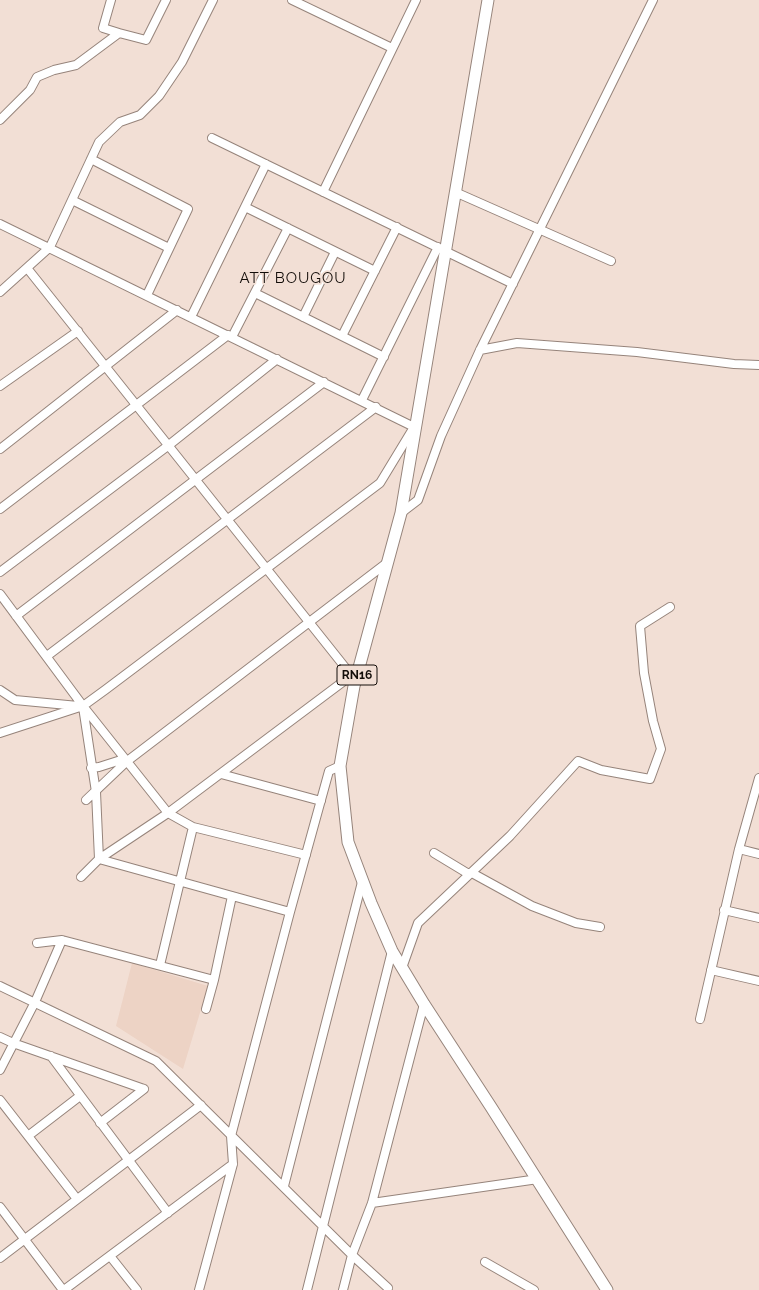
<!DOCTYPE html>
<style>
body{margin:0}
canvas{display:block;background:#f2dfd5}
</style>
<canvas width="759" height="1290"></canvas>
<script>
const ctx = document.querySelector('canvas').getContext('2d');
ctx.lineJoin = 'round';
function paint(path, color) {
  ctx.fillStyle = color;
  ctx.fill(path, 'evenodd');
}
function poly(rows) {
  const path = new Path2D();
  for (const r of rows) {
    path.moveTo(r[0], r[1]);
    for (let i = 2; i < r.length; i += 2) path.lineTo(r[i], r[i + 1]);
  }
  return path;
}
function strokePath(path, color, width, dash) {
  ctx.strokeStyle = color;
  ctx.lineWidth = width;
  ctx.lineCap = dash ? 'butt' : 'round';
  ctx.setLineDash(dash || []);
  ctx.stroke(path);
}
function label(font, color, halo, rows, align = 'center') {
  ctx.font = font + ' Raleway,sans-serif';
  ctx.lineWidth = 3.5;
  ctx.setLineDash([]);
  ctx.textBaseline = 'middle';
  ctx.strokeStyle = halo;
  ctx.fillStyle = color;
  for (const [text, x, y, turn = 0] of rows) {
    ctx.save();
    ctx.translate(x, y);
    ctx.rotate((+turn || 0) * Math.PI / 180);
    ctx.textAlign = isNaN(turn) ? turn : align;
    if (halo) ctx.strokeText(text, 0, 0);
    ctx.fillText(text, 0, 0);
    ctx.restore();
  }
}
paint(poly([
 [132,963,208,986,183,1069,116,1026]
]), '#edd3c5');
const minor = poly([
 [111,0,103,28,119,33],
 [292,0,392,48],
 [0,120,30,90,37,77,54,70,76,65,119,33,146,40,166,0],
 [212,138,513,284],
 [91,159,188,209,147,295],
 [323,192,416,0],
 [455,192,611,261],
 [72,200,169,248],
 [245,207,375,271],
 [0,224,414,427,380,483,105,690,83,706,0,733],
 [27,268,352,676],
 [0,292,50,247,99,142,120,122,140,115,159,96,182,62,213,0],
 [255,293,384,357],
 [191,317,266,164],
 [303,317,335,252],
 [342,336,397,227],
 [232,337,288,228],
 [480,350,517,343,637,352,734,364,759,365],
 [0,386,78,331],
 [362,400,438,247],
 [0,449,177,310],
 [0,509,228,335],
 [401,513,418,500,441,436,480,350,653,0],
 [0,572,169,445,277,359],
 [0,594,83,706,168,813,193,827,306,855],
 [16,616,324,382],
 [47,656,376,407],
 [0,690,15,700,78,706],
 [83,707,96,792,99,859,290,912],
 [91,768,99,767,124,759],
 [221,774,321,801],
 [86,800,126,762,388,562],
 [739,849,759,854],
 [434,853,467,873,472,873,532,906,576,923,600,927],
 [81,877,99,859,168,813,356,672],
 [724,910,759,918],
 [62,940,214,980],
 [160,965,193,827],
 [402,968,418,923,510,836,578,761,601,770,650,779,661,749,653,721,644,673,640,626,670,607],
 [711,970,759,981],
 [0,986,156,1061,352,1255,388,1288],
 [206,1009,214,980,232,896],
 [700,1019,739,849,759,778],
 [0,1037,13,1043,144,1089],
 [51,1056,168,1213],
 [0,1070,35,1002,62,940,37,943],
 [0,1100,77,1199],
 [100,1123,144,1089],
 [28,1136,80,1096],
 [284,1186,362,882],
 [372,1203,538,1179],
 [0,1207,63,1290],
 [110,1256,137,1290],
 [0,1258,201,1105],
 [485,1262,534,1290],
 [64,1290,233,1164],
 [199,1290,233,1164,231,1136,290,912,329,771,340,766],
 [307,1290,392,951],
 [343,1290,352,1255,372,1203,424,1004]
]);
const major = poly([
 [488,0,401,513,354,686,340,766,348,842,371,903,392,951,424,1004,491,1107,607,1290]
]);
strokePath(minor, '#96847b', 10);
strokePath(major, '#96847b', 13);
strokePath(minor, '#fff', 8);
strokePath(major, '#fff', 11);
for (const [x, y, w] of [
 [357,675,40]
]) {
  const box = new Path2D();
  box.roundRect(x - w / 2, y - 10, w, 20, 3);
  ctx.fillStyle = '#f2dfd5';
  ctx.fill(box);
  strokePath(box, '#130d09', 1);
}
label('bold 12px', '#130d09', null, [
 ["RN16",357,675]
]);
ctx.letterSpacing = '1px';
label('15px', '#130d09', '#f2dfd5', [
 ["ATT BOUGOU",293,278]
]);
ctx.letterSpacing = '0px';
</script>
